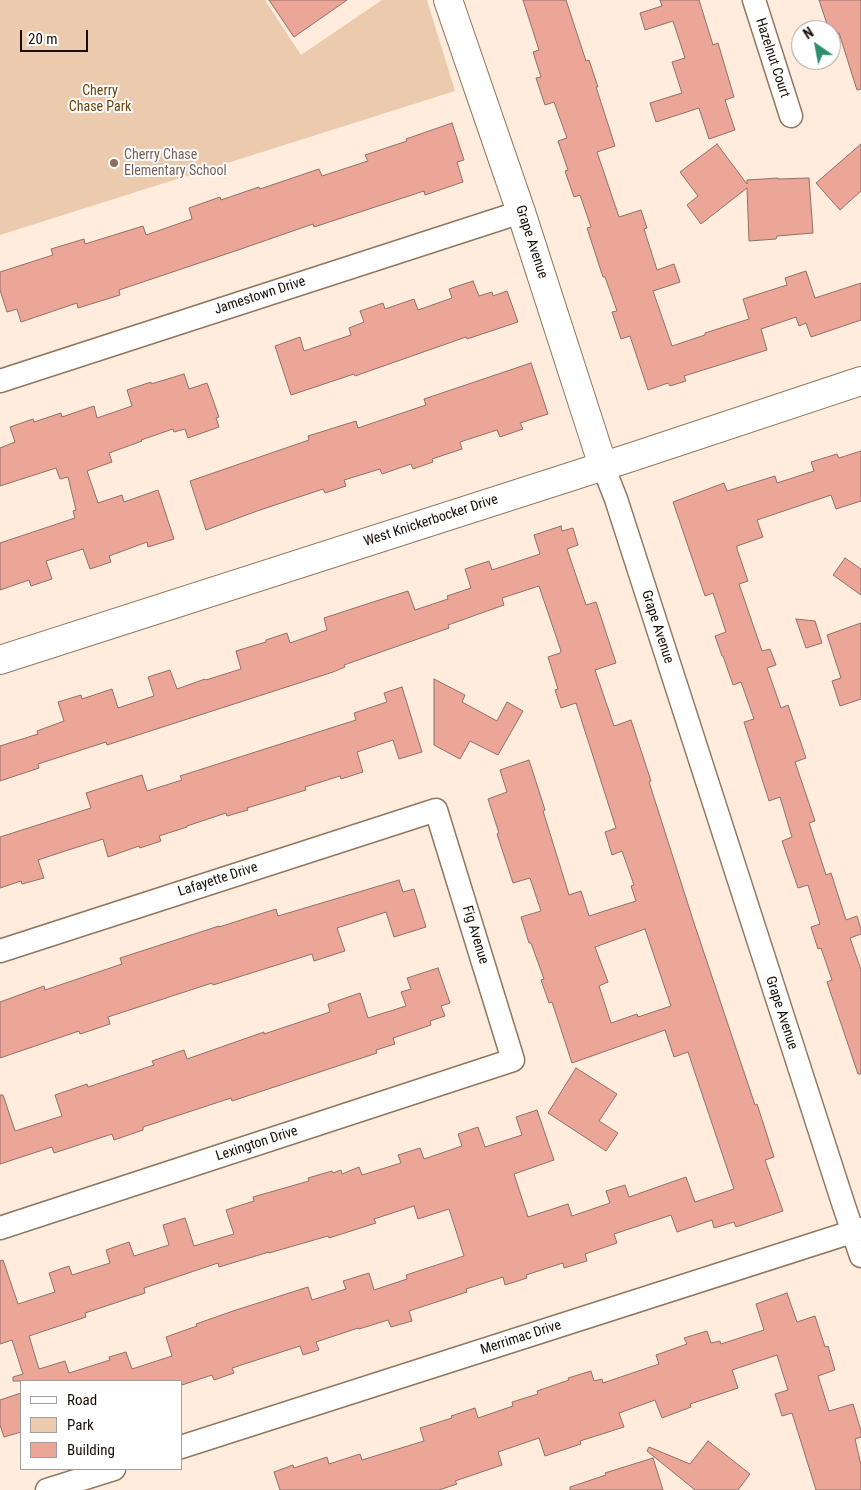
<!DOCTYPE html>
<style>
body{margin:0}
#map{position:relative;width:861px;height:1490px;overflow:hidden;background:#ffecdd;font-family:"Roboto Condensed",sans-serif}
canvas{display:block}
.legend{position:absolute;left:20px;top:1380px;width:162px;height:90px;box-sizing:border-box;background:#fff;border:1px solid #a29e9b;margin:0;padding:6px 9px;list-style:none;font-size:15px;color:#170d05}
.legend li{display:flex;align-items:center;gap:10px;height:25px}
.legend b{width:25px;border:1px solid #a29e9b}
.north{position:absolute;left:791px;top:20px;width:50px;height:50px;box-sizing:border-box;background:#fff;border:1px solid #a29e9b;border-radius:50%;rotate:327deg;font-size:14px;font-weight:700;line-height:20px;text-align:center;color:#170d05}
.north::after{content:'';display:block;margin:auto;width:18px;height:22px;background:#2a8f6b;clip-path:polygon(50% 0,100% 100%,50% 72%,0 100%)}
.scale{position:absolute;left:20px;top:30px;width:68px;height:22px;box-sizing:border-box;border:2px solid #170d05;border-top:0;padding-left:6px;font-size:15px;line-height:18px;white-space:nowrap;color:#170d05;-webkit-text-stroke:4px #fff;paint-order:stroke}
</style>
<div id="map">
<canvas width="861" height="1490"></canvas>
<ul class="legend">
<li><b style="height:6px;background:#fff"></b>Road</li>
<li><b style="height:14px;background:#ebcaad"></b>Park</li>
<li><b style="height:14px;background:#eca698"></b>Building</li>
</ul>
<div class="north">N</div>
<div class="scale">20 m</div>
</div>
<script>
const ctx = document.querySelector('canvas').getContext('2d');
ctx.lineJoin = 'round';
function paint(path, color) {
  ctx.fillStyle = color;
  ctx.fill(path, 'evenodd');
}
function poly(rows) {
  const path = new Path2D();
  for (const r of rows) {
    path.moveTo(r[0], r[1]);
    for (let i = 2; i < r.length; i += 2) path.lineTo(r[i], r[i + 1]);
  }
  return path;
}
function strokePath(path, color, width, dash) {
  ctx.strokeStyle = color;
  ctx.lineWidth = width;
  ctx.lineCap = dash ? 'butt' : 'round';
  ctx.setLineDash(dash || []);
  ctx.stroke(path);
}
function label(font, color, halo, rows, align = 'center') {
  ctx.font = font + ' "Roboto Condensed",sans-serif';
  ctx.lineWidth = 4;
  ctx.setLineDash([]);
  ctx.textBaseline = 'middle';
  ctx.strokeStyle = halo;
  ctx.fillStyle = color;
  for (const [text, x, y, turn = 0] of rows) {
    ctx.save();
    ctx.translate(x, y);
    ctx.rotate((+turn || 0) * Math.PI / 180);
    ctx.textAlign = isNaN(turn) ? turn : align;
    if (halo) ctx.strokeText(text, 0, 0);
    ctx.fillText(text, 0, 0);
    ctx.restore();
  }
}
paint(poly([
 [0,0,265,0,301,55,382,0,427,0,455,91,0,235]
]), '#ebcaad');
const building = poly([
 [269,0,347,0,294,37,269,0],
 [523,0,566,0,586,61,589,60,598,87,596,87,615,146,597,152,619,217,641,210,647,228,644,229,657,270,674,264,680,282,653,291,672,346,705,335,705,333,749,319,743,299,787,285,785,278,806,271,815,298,861,283,861,320,811,337,806,323,799,326,796,317,761,329,767,350,684,376,686,381,670,386,668,383,648,390,630,336,621,339,612,312,617,311,605,277,603,277,587,228,591,227,580,195,574,197,565,171,568,170,558,141,567,138,554,102,545,105,536,78,541,77,533,52,539,50,523,0],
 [660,0,699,0,713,45,718,43,734,97,725,100,735,130,709,139,699,108,656,122,650,103,682,93,672,62,685,58,673,21,645,30,640,13,662,6,660,0],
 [819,0,861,0,861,89,857,90,839,33,831,35,831,30,829,30,819,0],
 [452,123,464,160,457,162,463,182,425,195,424,191,314,227,313,224,238,250,119,290,120,295,78,308,77,303,21,322,17,309,7,312,0,290,0,272,53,255,51,249,84,239,85,244,143,226,146,235,192,219,189,208,220,197,221,200,259,187,260,189,319,169,322,176,368,161,365,155,407,141,406,139,452,123],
 [717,144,747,184,747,180,778,178,778,179,809,178,813,233,777,236,776,239,749,241,747,188,701,224,687,205,698,196,680,172,717,144],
 [861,144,861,191,840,210,816,183,861,144],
 [473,281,479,296,492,292,493,296,507,291,518,322,467,339,466,337,355,376,354,374,291,395,275,346,300,337,304,351,351,335,349,328,364,322,360,311,383,303,385,309,414,299,418,310,452,298,449,289,473,281],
 [531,363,548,414,520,423,523,429,500,437,497,430,460,442,462,449,432,459,433,462,413,469,411,464,382,474,380,469,344,480,346,486,325,493,323,489,257,511,206,530,190,481,309,440,308,436,356,421,358,428,426,405,424,399,531,363],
 [184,374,189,389,207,383,219,417,216,418,219,427,188,438,185,429,174,432,173,429,141,440,142,441,109,453,112,462,87,471,98,503,122,495,124,502,158,490,174,539,148,547,147,542,109,556,111,562,90,569,83,549,46,561,52,579,31,586,29,580,0,590,0,543,75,518,73,511,76,510,68,477,60,479,56,468,0,486,0,448,15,442,10,427,33,419,34,422,61,413,62,417,94,406,97,418,132,406,127,390,151,382,151,384,184,374],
 [861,451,861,501,836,509,831,495,757,520,763,537,737,546,737,549,748,581,739,584,762,651,770,649,776,665,767,668,781,708,788,705,806,758,795,762,815,821,809,823,826,875,831,873,846,920,857,916,861,929,861,934,850,938,861,970,861,1074,858,1074,827,982,832,980,821,948,818,949,811,927,820,924,808,885,798,888,782,841,792,837,780,797,769,801,744,722,754,719,741,682,733,685,723,656,722,656,715,636,726,632,713,593,705,596,673,502,724,483,727,491,775,476,777,483,814,471,811,462,837,454,839,458,861,451],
 [561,526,562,531,573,528,578,545,567,549,586,605,596,602,616,663,595,670,614,726,631,720,651,781,649,782,694,923,755,1105,757,1104,766,1132,774,1157,765,1160,783,1211,736,1227,734,1222,714,1228,712,1220,677,1232,671,1215,614,1234,617,1243,585,1254,587,1261,564,1268,563,1263,526,1275,527,1278,505,1285,503,1277,466,1289,467,1292,409,1311,412,1321,391,1327,388,1320,359,1329,358,1328,316,1342,319,1350,303,1355,300,1346,232,1368,234,1373,214,1380,212,1375,182,1385,181,1381,13,1381,13,1377,23,1374,12,1340,0,1344,0,1261,3,1260,18,1304,55,1292,49,1273,69,1266,72,1275,110,1263,106,1250,129,1242,134,1256,169,1245,163,1225,185,1218,194,1246,234,1234,226,1210,254,1201,253,1197,309,1181,308,1178,332,1171,333,1173,341,1170,342,1174,359,1167,362,1175,401,1163,398,1155,420,1148,424,1159,462,1146,458,1134,478,1127,485,1147,522,1135,516,1117,537,1110,554,1160,514,1174,528,1217,568,1204,572,1216,610,1203,606,1191,625,1185,629,1197,686,1177,695,1202,734,1189,688,1052,674,1057,665,1030,572,1063,552,1002,549,1003,541,980,544,979,531,943,529,943,521,917,541,911,530,878,513,883,497,834,499,833,488,799,507,792,500,770,529,760,545,810,543,811,569,895,581,891,589,916,636,901,631,886,634,885,622,851,612,855,605,832,616,828,576,703,561,708,555,690,558,689,548,657,560,653,561,651,539,586,502,598,504,605,448,625,449,628,344,665,345,667,333,672,107,745,106,742,38,764,39,768,0,781,0,746,38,734,37,731,64,721,58,702,81,695,82,699,112,689,118,708,154,696,148,677,170,670,177,689,205,679,206,680,241,669,236,651,266,642,266,640,287,633,290,643,327,630,324,618,373,602,408,591,415,610,448,599,447,596,471,588,465,569,489,561,492,570,540,554,534,535,561,526],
 [645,929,671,1006,638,1017,637,1014,611,1023,599,986,608,982,595,947,645,929],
 [414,1206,418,1219,449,1209,464,1256,406,1275,407,1279,374,1290,369,1273,343,1281,346,1289,312,1300,308,1287,233,1311,196,1324,197,1326,166,1337,172,1356,132,1369,126,1352,109,1357,110,1360,69,1373,65,1361,39,1369,29,1336,86,1317,85,1313,145,1293,144,1288,218,1263,219,1267,269,1252,269,1253,328,1236,329,1238,376,1223,374,1219,414,1206],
 [845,558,861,569,861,595,833,575,845,558],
 [796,619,815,621,822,643,806,648,796,619],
 [861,623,861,699,840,706,832,681,841,678,827,635,861,623],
 [434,679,465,695,462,702,497,721,507,702,523,711,498,755,470,741,460,759,434,745,434,679],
 [402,687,422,752,399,759,393,740,357,752,363,772,341,779,340,776,305,787,306,790,247,808,248,810,227,816,226,813,187,826,187,827,159,836,161,841,140,848,139,846,108,857,103,839,65,851,38,860,44,878,22,884,21,881,0,888,0,837,91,808,86,793,142,775,147,791,182,780,180,776,356,720,354,713,387,702,384,693,402,687],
 [399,880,403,892,414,889,426,927,394,937,386,912,337,928,345,951,314,961,312,954,213,985,212,983,108,1017,110,1024,80,1034,79,1031,0,1058,0,1002,44,986,45,990,122,964,120,958,219,926,219,927,276,909,278,916,399,880],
 [438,968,450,1003,441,1006,445,1016,430,1021,431,1025,393,1038,395,1044,376,1050,377,1053,232,1101,231,1098,143,1127,143,1130,114,1140,112,1134,54,1153,52,1147,0,1164,0,1095,3,1095,15,1131,62,1116,55,1095,87,1084,88,1087,154,1065,152,1061,184,1050,187,1059,264,1032,264,1034,330,1012,328,1004,360,993,368,1018,406,1006,401,992,411,989,407,978,438,968],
 [576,1068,617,1094,599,1121,618,1133,606,1151,548,1113,576,1068],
 [787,1293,797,1322,815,1316,825,1347,828,1346,835,1370,818,1376,829,1411,853,1404,861,1431,861,1437,855,1439,861,1465,861,1490,816,1490,792,1413,782,1416,775,1394,788,1390,777,1355,732,1370,738,1388,690,1404,691,1407,662,1418,655,1400,619,1413,624,1427,580,1441,581,1444,545,1456,539,1438,498,1452,502,1465,455,1481,457,1484,439,1490,280,1490,274,1472,293,1465,294,1468,327,1457,329,1464,360,1454,362,1460,388,1452,424,1441,420,1428,452,1418,451,1416,475,1408,478,1418,513,1406,512,1402,538,1394,537,1391,569,1380,568,1378,591,1371,594,1381,602,1379,603,1383,659,1364,656,1355,687,1344,684,1338,707,1331,711,1343,720,1341,721,1344,764,1330,756,1304,787,1293],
 [21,1393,21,1432,4,1437,0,1425,0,1400,21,1393],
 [708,1441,750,1474,738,1490,695,1490,647,1451,649,1447,690,1464,708,1441],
 [653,1458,663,1490,570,1490,570,1487,606,1475,605,1473,653,1458]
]);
paint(building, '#eca698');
strokePath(building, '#936f68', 1);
const minor = poly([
 [754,0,791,116],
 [0,381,521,212],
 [603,466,616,499,844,1206,861,1256],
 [0,951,436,810,513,1060,0,1228],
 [181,1447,861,1229],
 [47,1490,114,1469]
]);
const tertiary = poly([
 [448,0,521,212,603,466],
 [0,660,635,456,861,381]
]);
strokePath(minor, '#917760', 25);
strokePath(tertiary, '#917760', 30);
strokePath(minor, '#fff', 22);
strokePath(tertiary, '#fff', 28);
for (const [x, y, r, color] of [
 [114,163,5,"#8d6e63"]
]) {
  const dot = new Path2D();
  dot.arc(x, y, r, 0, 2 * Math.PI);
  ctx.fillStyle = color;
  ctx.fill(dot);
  strokePath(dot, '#fff', 2);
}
label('14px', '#170d05', '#fff', [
 ["Hazelnut Court",772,58,72],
 ["Grape Avenue",531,242,72],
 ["Jamestown Drive",260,296,-18],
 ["West Knickerbocker Drive",431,521,-18],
 ["Grape Avenue",657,627,72],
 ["Lafayette Drive",218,880,-18],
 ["Fig Avenue",475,935,73],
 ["Grape Avenue",781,1013,72],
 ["Lexington Drive",257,1144,-18],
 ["Merrimac Drive",521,1338,-18]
]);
label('14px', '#6e3e04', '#fff', [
 ["Cherry",100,91],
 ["Chase Park",100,107]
]);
label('14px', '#785e54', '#fff', [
 ["Cherry Chase",124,155],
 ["Elementary School",124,171]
], 'left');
</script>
